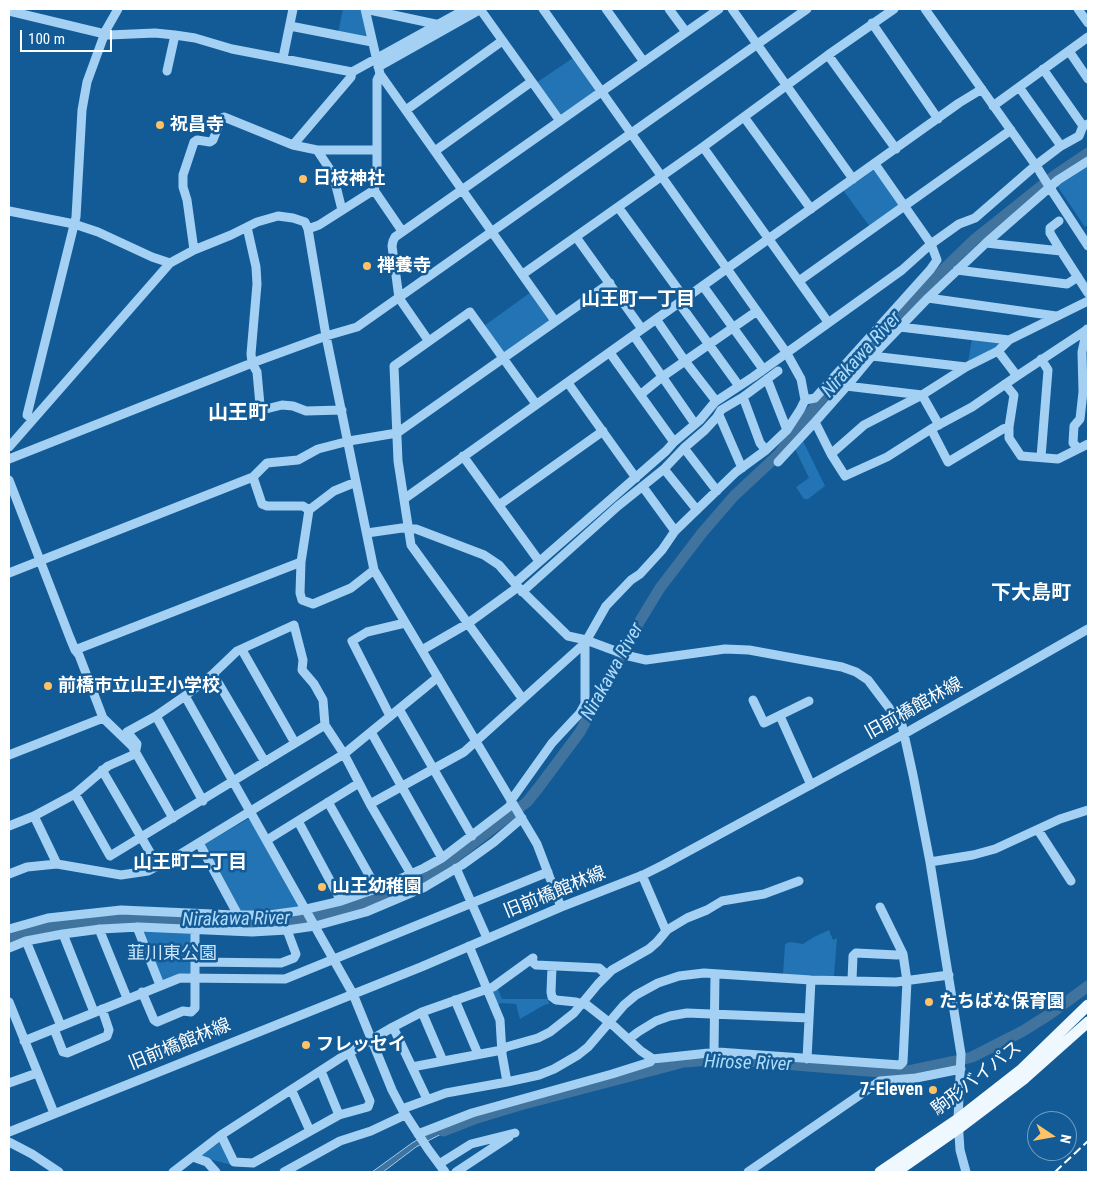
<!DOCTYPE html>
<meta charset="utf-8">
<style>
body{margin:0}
#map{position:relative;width:1097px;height:1181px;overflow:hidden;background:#135b96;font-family:"Roboto Condensed",sans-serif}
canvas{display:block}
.frame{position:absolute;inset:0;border:10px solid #fff;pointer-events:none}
.north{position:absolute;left:1027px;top:1111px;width:50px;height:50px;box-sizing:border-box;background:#135b96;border:1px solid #719dc0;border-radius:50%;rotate:102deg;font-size:14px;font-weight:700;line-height:20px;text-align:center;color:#fff}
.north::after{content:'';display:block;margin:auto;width:18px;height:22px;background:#ffc265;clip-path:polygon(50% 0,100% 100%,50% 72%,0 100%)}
.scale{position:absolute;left:20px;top:30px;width:92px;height:22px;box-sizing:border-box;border:2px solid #fff;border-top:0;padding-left:6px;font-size:15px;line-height:18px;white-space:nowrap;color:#fff;-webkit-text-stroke:4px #135b96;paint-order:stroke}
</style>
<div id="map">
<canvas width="1097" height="1181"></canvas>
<div class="frame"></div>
<div class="north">N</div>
<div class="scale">100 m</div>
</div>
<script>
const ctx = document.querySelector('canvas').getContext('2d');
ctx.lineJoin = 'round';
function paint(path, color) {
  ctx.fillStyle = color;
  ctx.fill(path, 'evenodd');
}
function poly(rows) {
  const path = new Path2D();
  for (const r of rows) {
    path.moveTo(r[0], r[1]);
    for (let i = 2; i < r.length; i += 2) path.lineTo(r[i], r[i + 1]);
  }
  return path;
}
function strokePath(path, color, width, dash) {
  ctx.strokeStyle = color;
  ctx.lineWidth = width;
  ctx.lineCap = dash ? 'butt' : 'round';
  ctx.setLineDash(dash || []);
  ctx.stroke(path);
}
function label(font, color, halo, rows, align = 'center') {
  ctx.font = font + ' "Roboto Condensed","Noto Sans JP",sans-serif';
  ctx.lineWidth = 5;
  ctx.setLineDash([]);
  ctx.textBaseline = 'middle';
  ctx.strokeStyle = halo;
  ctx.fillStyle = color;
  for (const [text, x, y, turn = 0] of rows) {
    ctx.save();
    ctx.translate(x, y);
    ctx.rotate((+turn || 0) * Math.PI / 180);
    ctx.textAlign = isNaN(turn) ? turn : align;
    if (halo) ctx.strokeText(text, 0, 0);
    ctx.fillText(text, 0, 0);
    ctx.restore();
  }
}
paint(poly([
 [343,9,360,10,363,13,368,36,364,39,338,33],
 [573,58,596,89,595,92,563,115,558,115,536,83],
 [1088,163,1088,225,1085,227,1056,184],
 [872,169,875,170,899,203,897,208,870,227,843,190],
 [531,292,550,318,549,321,505,352,501,352,484,326],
 [972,339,999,341,999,346,968,362],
 [803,441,825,486,808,499,804,499,796,487,809,478,795,449],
 [248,819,252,820,299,905,298,909,241,911,204,849,205,844],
 [145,930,190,933,193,936,192,974,164,982,160,980,142,933],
 [829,930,833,940,837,938,834,976,783,975,785,944,790,942,803,944,814,937],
 [497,987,502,999,548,999,549,1004,544,1005,520,1019,516,1004,500,1003,497,1006,492,994,493,989],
 [218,1141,221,1142,232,1165,201,1157,200,1154]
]), '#2274b4');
const water = poly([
 [457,1123,455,1127,416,1147,383,1172,372,1172,412,1143,429,1133,457,1123]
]);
paint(water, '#40739e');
strokePath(water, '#95cdf6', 1);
strokePath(poly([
 [9,938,32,930,59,925,107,919,170,920,247,924,291,921,345,909,417,882,436,872,527,802,539,787,580,732,638,624,660,588,702,533,734,496,779,454,807,416,836,382,918,294,975,239,1054,176,1088,153],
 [443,1131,474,1119,520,1105,684,1062,723,1059,892,1073,913,1070,956,1061,972,1057,1023,1031,1050,1014,1088,986]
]), '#40739e', 11);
strokePath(poly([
 [480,9,560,121],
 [606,9,644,62],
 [669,9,686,32],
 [732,9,853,179],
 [925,9,1039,170],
 [1078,9,1088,23],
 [9,11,109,35,155,33,175,35,195,38,232,49,352,72,466,9],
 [872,23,938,119],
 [440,25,365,9,380,74,555,321],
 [290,26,372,42],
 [1069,51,1088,79],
 [828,55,896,149],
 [283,58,293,9],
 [378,67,481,9],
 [1043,69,1083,126],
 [167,71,175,35],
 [380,74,377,80,377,179,374,190,402,231],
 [1019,87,1061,146],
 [993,106,1088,37],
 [406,110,502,41],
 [744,117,811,209],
 [293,145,351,77,352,72],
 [703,147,828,322],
 [317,150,333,174,342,210],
 [435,151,531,82],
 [1088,161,1058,180,986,243,928,298,872,356,853,379,815,422,831,454,845,476,887,457,931,429,972,407,1017,376,1088,329],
 [1052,191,1088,246],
 [618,207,685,299],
 [9,211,74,224,98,232,152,257,170,263,194,250,231,235,257,222,278,216,293,218,305,222,308,229,326,336,374,570,537,844,561,907],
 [1059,221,1050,228,1050,233,1061,251],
 [247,227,256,267,257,284,251,354,252,363,257,372,260,405,262,410,282,405,293,406,306,411,342,410],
 [308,229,319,225,374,190],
 [576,237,642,329],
 [986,243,1061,251,1088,293],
 [194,250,187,200,183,187,183,175,194,142,197,140,210,142,213,140,221,119,224,117,293,145,317,150,377,150],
 [957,270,1067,284,1078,277],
 [523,274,703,147,828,55,894,9],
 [799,281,1011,130],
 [703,286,763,369],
 [928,298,1056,316],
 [679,303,739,386],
 [656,319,685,361,716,401],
 [900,327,1009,340],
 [634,336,695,424],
 [428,340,399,298,392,246,393,241,395,237,719,9],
 [998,351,1017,376],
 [610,353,674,442],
 [872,356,966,367],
 [767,379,787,430],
 [568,383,636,478],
 [1005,384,1014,395,1009,427],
 [846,386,922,395,939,425],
 [640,395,662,377,757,311],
 [743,397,760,443,766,450],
 [805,400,815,398,930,270,937,260,931,244,875,164],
 [719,415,742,468],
 [32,419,27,415,76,217,82,110,87,82,106,30,118,9],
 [931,429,948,462,1003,429,1009,427,1009,438,1021,456,1058,459,1088,444],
 [9,447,170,263],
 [684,448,717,491],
 [1078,448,1073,443,1074,426,1080,419,1083,392,1082,352,1087,329],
 [831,454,864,425,922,395,966,367,998,351,1009,340,1088,301],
 [463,456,539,561],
 [1041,457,1048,370,1041,359],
 [9,459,252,363,326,336,357,327,807,9],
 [778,462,815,422],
 [664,469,697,510],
 [253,477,262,504,267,506,303,506,309,510],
 [9,480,70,638,75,650,79,655,103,718,132,746,173,818],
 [356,482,334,491,309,510,301,562,300,593,302,600,313,604,351,588,374,570],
 [643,487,675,531],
 [404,499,959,103,982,89],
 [499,505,603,431],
 [367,533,402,528,416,529,484,555,499,565,518,587,568,636,586,640,629,656,646,660,725,649,749,650,842,667,856,672,868,680,902,725,913,775,930,862,961,1054,958,1119,960,1150,966,1172],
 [9,573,253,477,267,463,298,460,318,449,349,441,397,433,610,283],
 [515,583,666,451,674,442,700,420,715,402,753,377,902,270,931,244,959,224,975,218,1036,165,1061,146,1079,136,1083,126,1088,124],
 [522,592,618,506,664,469,684,448,705,430,717,417,721,410,743,397,778,371],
 [75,650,301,562],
 [242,650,295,743],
 [422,650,467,624,518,587],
 [213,674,265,762],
 [185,696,353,994,392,1090,402,1109,428,1149,445,1172],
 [522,698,411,545,398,461,394,366,470,312,536,404],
 [753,700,764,723,809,701],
 [399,709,472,836],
 [156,716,203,801],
 [390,716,352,641,367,632,405,623],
 [780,716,811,785],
 [371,732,442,858],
 [9,755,103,718],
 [102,770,158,866],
 [75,794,110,856,325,725],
 [328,802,377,889],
 [370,804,464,752,585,643],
 [34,816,57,864],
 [298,821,341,901],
 [9,826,34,816,75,794,108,766,135,754,137,744,127,732,156,716,185,696,213,674,237,651,294,625,303,660,302,670,314,684,323,700,325,725,344,754,370,804,411,874],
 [1038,830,1071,881],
 [267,840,359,783],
 [199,843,238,915],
 [930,862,973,855,995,849,1060,819,1088,810],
 [456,868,487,938],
 [9,874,27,867,57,864,121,875,148,871,177,856,344,754,438,677],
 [642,875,666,931],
 [137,927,160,985],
 [9,929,48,918,121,910,235,915,269,915,298,911,341,901,384,886,424,868,442,858,510,806,512,799,552,743,580,713,585,704,585,643,606,606,631,580,640,574,662,550,675,531,736,472,766,450,787,430,800,410,805,400,801,379,786,352,543,9],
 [99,929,127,998],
 [63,934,94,1012],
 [26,941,61,1026],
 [469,946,500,1020,502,1054,507,1082],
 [9,948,26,941,63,934,101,929,139,927,252,932,287,930,315,926,366,912,425,887,462,865,494,842,522,818],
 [530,960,536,965,599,968,607,975],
 [196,962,281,963,294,958,296,954,287,930],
 [552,966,551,992,552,997,556,1000,576,1002,587,1005,615,1027,641,1051,653,1059,718,1052,900,1065,903,1062,907,981,903,954,880,907],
 [852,980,853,956,856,953,897,955,902,953],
 [142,992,154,1020,157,1022,183,1011,191,1012,195,1008,195,931],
 [455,1000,478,1054],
 [9,1002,54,1113],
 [422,1012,443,1061],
 [393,1027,427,1099],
 [54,1029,63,1052,67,1053,107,1036,109,1030,102,1009],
 [629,1039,638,1032,656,1021,670,1016,687,1013,809,1018],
 [24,1041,180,978,285,979,548,872],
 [714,1052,715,974],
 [807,1059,811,980],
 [412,1067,502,1050,506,1047,538,1038,550,1032,574,1013,598,984,612,970,649,949,657,942,667,930,687,918,707,910,722,901,764,894,799,881],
 [321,1071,339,1115],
 [9,1083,37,1073],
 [292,1091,310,1131],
 [402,1109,446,1093,507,1082,539,1075,554,1069,578,1055,588,1047,624,1005,636,995,658,983,679,976,704,973,811,980,896,982,949,975],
 [9,1132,421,967,561,907,643,875,663,865,904,734,1088,629],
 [418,1134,472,1113,612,1074,650,1062,653,1059],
 [221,1135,234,1162,253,1163,339,1115,368,1107,370,1101,349,1052],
 [9,1142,32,1154,59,1172],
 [193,1157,207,1162,216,1172],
 [439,1164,471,1144,515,1133],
 [173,1172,221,1135,345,1055,393,1027,422,1012,493,987,533,958],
 [284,1172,340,1141,371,1131,405,1115],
 [456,1172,509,1137],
 [748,1172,880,1081,916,1078,961,1069]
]), '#a3d0f3', 9);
strokePath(poly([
 [880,1172,958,1119,1022,1069,1088,1005],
 [896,1172,959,1128,1025,1078,1088,1022]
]), '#eff7ff', 11);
strokePath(poly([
 [1055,1172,1088,1141]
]), '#fff', 2, [9, 4]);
strokePath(poly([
 [1040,172,1052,191]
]), '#a3d0f3', 9);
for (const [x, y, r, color] of [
 [160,125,5,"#ffc265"],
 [303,179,5,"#ffc265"],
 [367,266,5,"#ffc265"],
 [48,686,5,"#ffc265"],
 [322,887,5,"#ffc265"],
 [929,1002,5,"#ffc265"],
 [306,1045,5,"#ffc265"],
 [933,1090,5,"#ffc265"]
]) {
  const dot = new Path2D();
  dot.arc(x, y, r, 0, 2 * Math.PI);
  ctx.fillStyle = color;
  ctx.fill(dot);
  strokePath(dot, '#135b96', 2);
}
label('bold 18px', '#fff', '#135b96', [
 ["祝昌寺",170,125],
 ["日枝神社",313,179],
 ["禅養寺",377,266],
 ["前橋市立山王小学校",58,686],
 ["山王幼稚園",332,887],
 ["たちばな保育園",939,1002],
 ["フレッセイ",316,1045],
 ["7-Eleven",923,1090,"right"]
], 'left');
label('18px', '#fff', '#135b96', [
 ["旧前橋館林線",914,709,-29],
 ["旧前橋館林線",555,893,-22],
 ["旧前橋館林線",180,1045,-22],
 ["駒形バイパス",977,1079,-38]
]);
label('18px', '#cbe7fd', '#135b96', [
 ["韮川東公園",172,954]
]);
label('bold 19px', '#fff', '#135b96', [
 ["山王町一丁目",638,300],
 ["山王町二丁目",190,863]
]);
label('italic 19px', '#b0daf9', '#135b96', [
 ["Nirakawa River",862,355,-48],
 ["Nirakawa River",613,672,-61],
 ["Nirakawa River",236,920,-1],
 ["Hirose River",748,1064,2]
]);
label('bold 20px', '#fff', '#135b96', [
 ["山王町",238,414],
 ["下大島町",1031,594]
]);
</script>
